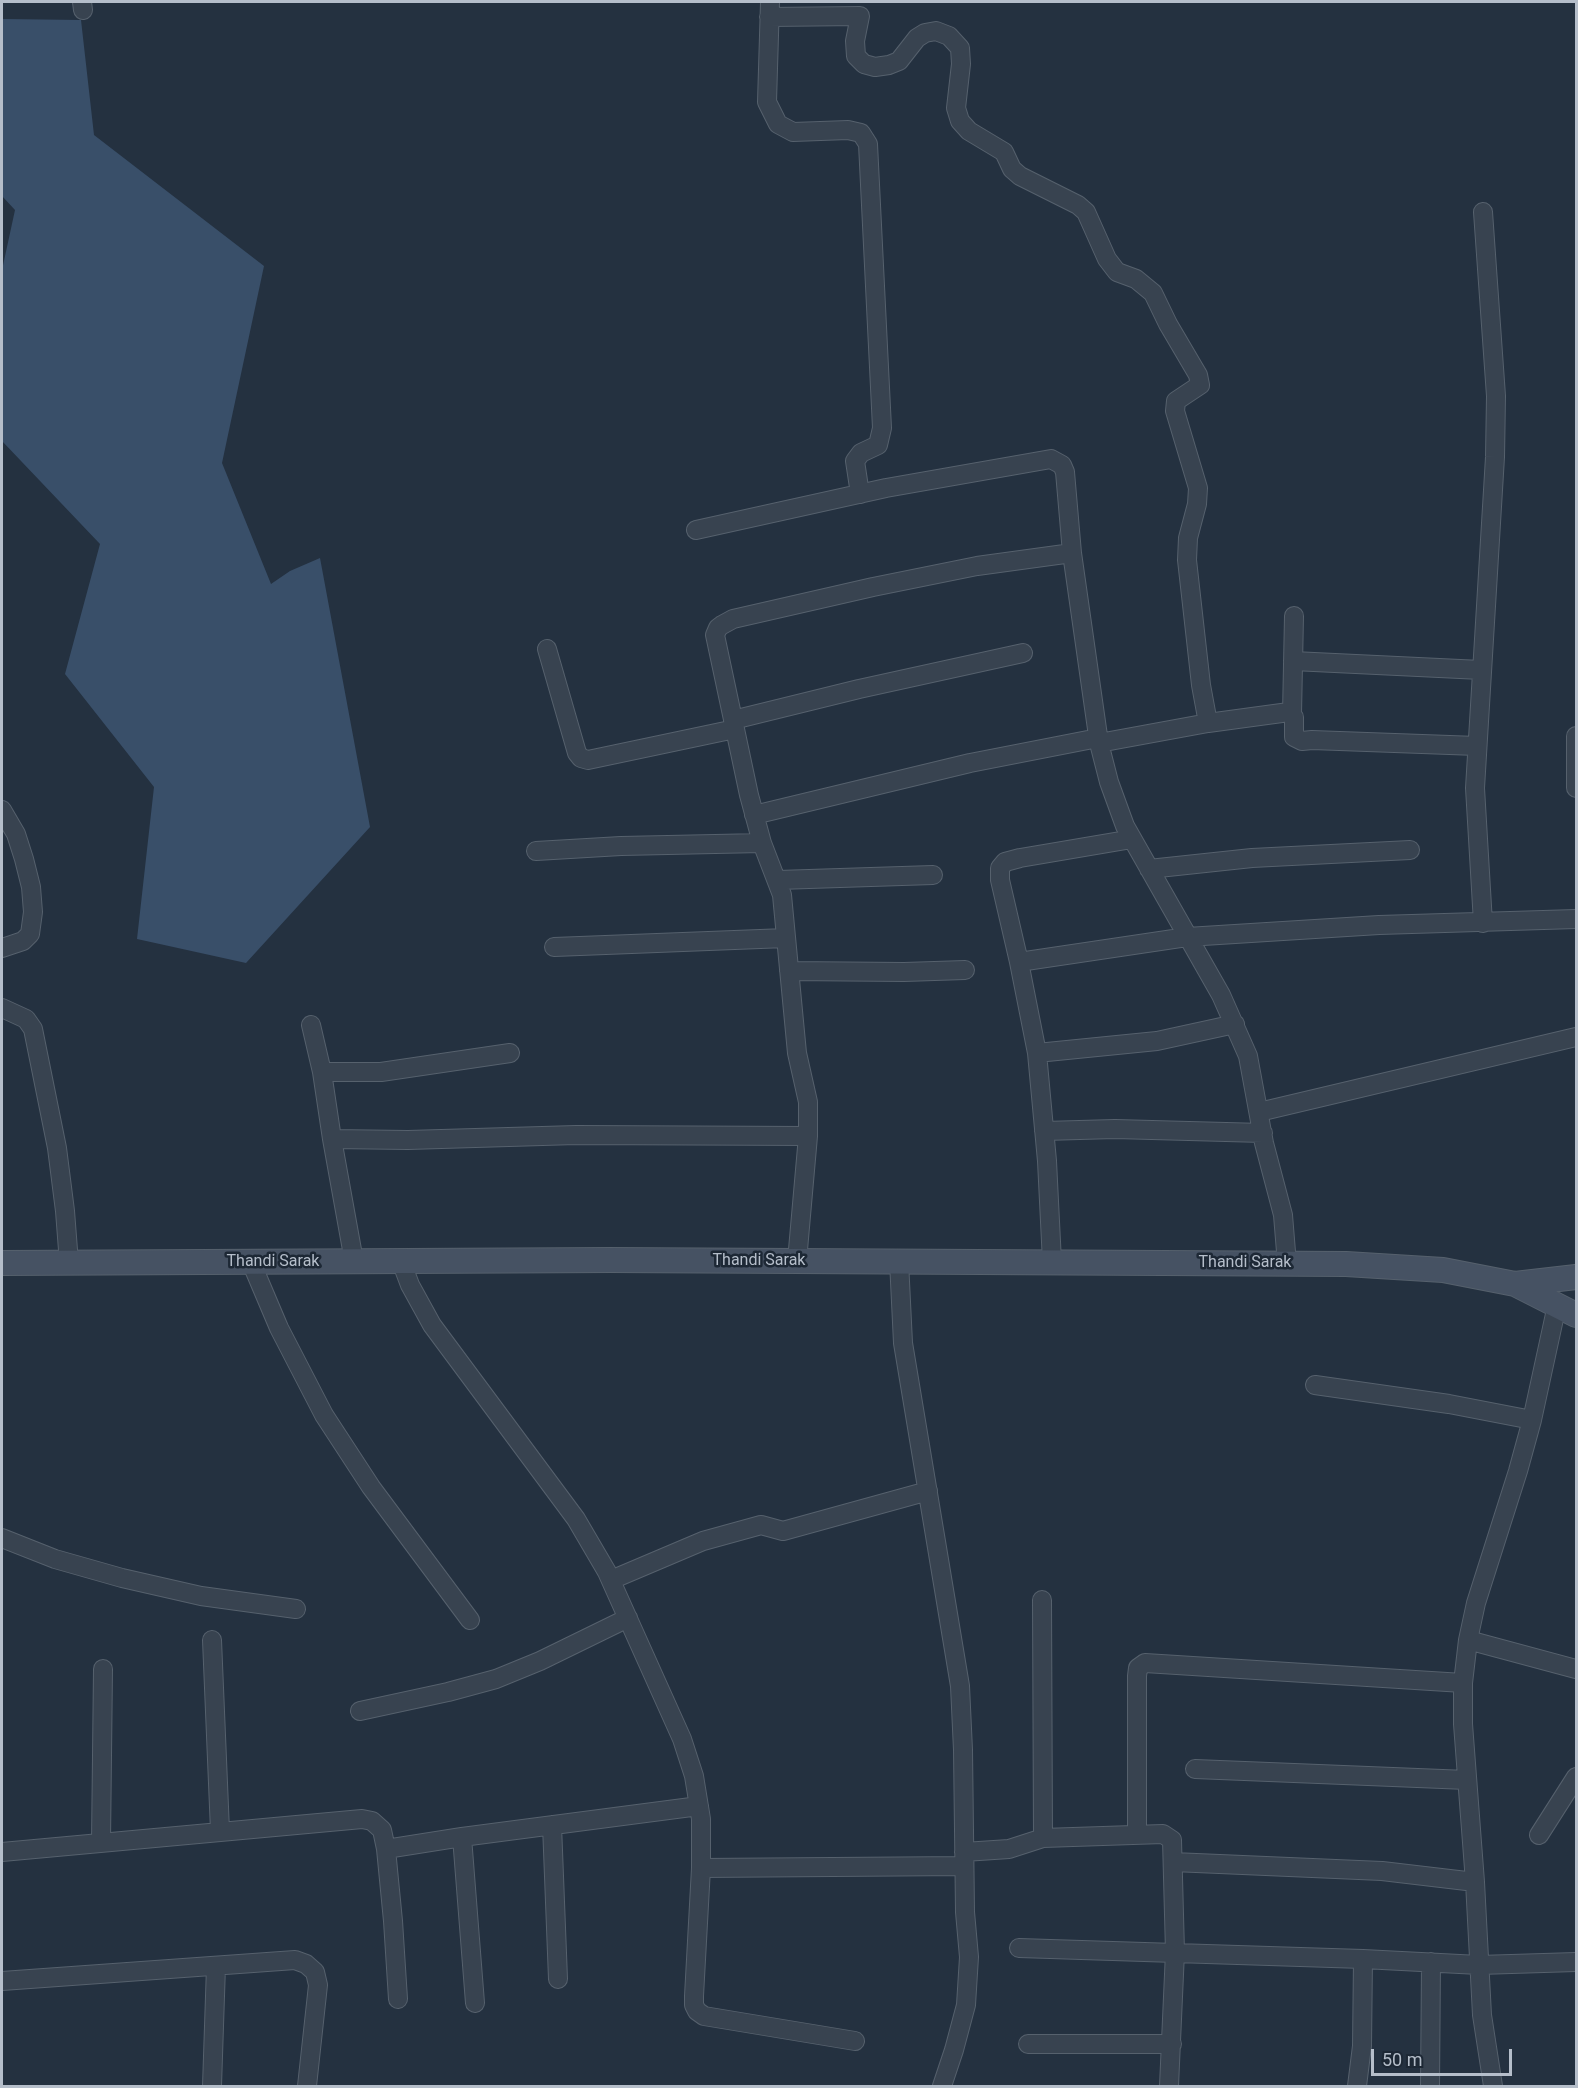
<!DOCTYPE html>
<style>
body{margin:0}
#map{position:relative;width:1578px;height:2088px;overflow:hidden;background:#243140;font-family:Roboto,sans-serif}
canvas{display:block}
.frame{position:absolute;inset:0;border:3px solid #b5beca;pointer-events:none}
.scale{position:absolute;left:1371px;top:2049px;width:141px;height:27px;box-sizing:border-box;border:3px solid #b5beca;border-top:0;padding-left:8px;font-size:18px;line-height:21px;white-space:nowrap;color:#b5beca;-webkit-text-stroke:4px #1d2835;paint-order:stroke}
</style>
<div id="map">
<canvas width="1578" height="2088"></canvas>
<div class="frame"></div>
<div class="scale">50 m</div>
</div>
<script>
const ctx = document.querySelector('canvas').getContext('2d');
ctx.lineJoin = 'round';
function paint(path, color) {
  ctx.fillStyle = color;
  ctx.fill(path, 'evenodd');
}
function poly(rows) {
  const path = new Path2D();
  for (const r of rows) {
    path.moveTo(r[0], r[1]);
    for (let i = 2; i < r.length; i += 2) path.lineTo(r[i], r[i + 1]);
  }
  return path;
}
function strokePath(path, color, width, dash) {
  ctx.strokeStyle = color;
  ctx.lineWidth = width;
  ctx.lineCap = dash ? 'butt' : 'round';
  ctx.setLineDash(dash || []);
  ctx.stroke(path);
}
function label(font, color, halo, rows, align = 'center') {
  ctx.font = font + ' Roboto,sans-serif';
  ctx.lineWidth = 5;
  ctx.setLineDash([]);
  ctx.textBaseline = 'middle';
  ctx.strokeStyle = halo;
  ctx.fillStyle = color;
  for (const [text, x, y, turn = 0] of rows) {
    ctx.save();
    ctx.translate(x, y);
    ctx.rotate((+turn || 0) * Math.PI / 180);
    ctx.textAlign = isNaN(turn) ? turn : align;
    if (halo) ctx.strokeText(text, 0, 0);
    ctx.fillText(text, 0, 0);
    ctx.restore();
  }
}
paint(poly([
 [2,19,81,20,94,135,264,266,222,463,271,584,290,571,320,558,370,827,246,963,137,939,154,787,65,674,100,544,2,441,2,270,15,210,2,196]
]), '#394f69');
const street = poly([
 [82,2,83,10],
 [770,2,767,102,778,124,793,132,848,130,861,133,868,144,882,428,878,445,861,453,855,461,860,494],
 [769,17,860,16,855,41,856,56,864,64,875,67,889,65,899,61,917,38,925,33,936,31,949,36,960,48,961,64,956,108,960,121,969,131,1004,152,1012,169,1020,176,1078,205,1086,212,1107,259,1117,272,1136,279,1153,293,1168,324,1198,375,1200,385,1176,401,1175,411,1198,488,1197,504,1188,538,1187,560,1201,685,1208,723,1099,743],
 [696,530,886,488,1051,459,1062,465,1065,472,1072,553],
 [547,649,577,753,581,758,588,760,735,729,749,795,762,843,782,895,797,1053,808,1102,808,1136,797,1261],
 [1293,661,1481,670],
 [1292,714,1294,616],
 [733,720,859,689,1023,653],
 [1208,723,1289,712,1294,717,1294,737,1302,741,1312,740,1477,746],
 [735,729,715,635,718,628,722,625,733,619,873,587,977,566,1072,553,1099,743,1109,782,1125,826,1221,995,1248,1056,1264,1143,1283,1215,1287,1264],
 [1576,736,1576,788],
 [2,810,16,834,24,859,31,887,33,912,30,934,23,941,2,948],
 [754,815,970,763,1098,738],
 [536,851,621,846,762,843],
 [1149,869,1252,858,1410,850],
 [778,880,933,875],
 [1483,923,1475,788,1495,457,1496,396,1483,212],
 [554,947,786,938],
 [1019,962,1187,937,1379,925,1576,919],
 [789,971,904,972,965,970],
 [2,1008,26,1019,33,1029,57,1148,65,1211,69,1263],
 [311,1025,322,1072,332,1139,354,1261],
 [1037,1053,1157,1041,1235,1024],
 [322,1072,381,1072,510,1053],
 [1259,1112,1576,1037],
 [1044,1131,1115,1129,1263,1133],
 [332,1139,408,1140,576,1135,808,1136],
 [401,1261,410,1285,432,1325,576,1519,607,1572,682,1739,694,1776,701,1819,701,1868,694,1996,694,2005,697,2011,704,2016,855,2041],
 [899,1261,903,1343,960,1686,963,1750,965,1912,969,1957,966,2005,954,2050,942,2086],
 [251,1262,279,1328,324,1415,371,1487,470,1620],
 [1052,1262,1047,1161,1037,1053,1019,962,1000,880,1000,868,1005,862,1020,858,1132,839],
 [1315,1385,1449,1404,1532,1420],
 [2,1538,55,1559,122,1578,201,1596,296,1609],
 [611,1580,703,1541,761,1525,783,1531,928,1491],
 [1042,1600,1043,1838],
 [212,1640,220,1831],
 [1468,1640,1576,1669],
 [360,1711,448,1692,496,1679,540,1661,628,1618],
 [1195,1769,1467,1780],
 [552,1825,558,1979],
 [1137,1835,1137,1676,1138,1668,1145,1663,1463,1683],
 [1539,1835,1576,1777],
 [462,1837,475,2003],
 [101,1842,103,1669],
 [386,1849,462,1837,699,1806],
 [2,1852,362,1819,372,1821,382,1830,386,1849,393,1921,398,1999],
 [964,1852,1009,1849,1043,1838,1163,1834,1172,1840,1175,1952,1169,2086],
 [1173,1862,1382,1871,1475,1882],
 [701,1868,964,1866],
 [1019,1948,1363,1959,1479,1965,1576,1962],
 [2,1981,295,1960,306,1964,315,1972,318,1985,307,2086],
 [1028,2044,1172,2044],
 [212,2086,216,1966],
 [1357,2086,1362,2046,1363,1959],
 [1430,2086,1431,1962],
 [1493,2086,1482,2015,1475,1882,1463,1724,1463,1683,1468,1640,1476,1603,1518,1471,1532,1420,1557,1305]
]);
const secondary = poly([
 [2,1263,611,1260,1346,1264,1443,1270,1515,1284,1576,1315],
 [1515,1284,1576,1277]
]);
strokePath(street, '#56616d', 20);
strokePath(secondary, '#56616d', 26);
strokePath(street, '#384350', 18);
strokePath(secondary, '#465263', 24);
label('16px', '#b5beca', '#1d2835', [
 ["Thandi Sarak",759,1261],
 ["Thandi Sarak",273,1262],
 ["Thandi Sarak",1245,1263]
]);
</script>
